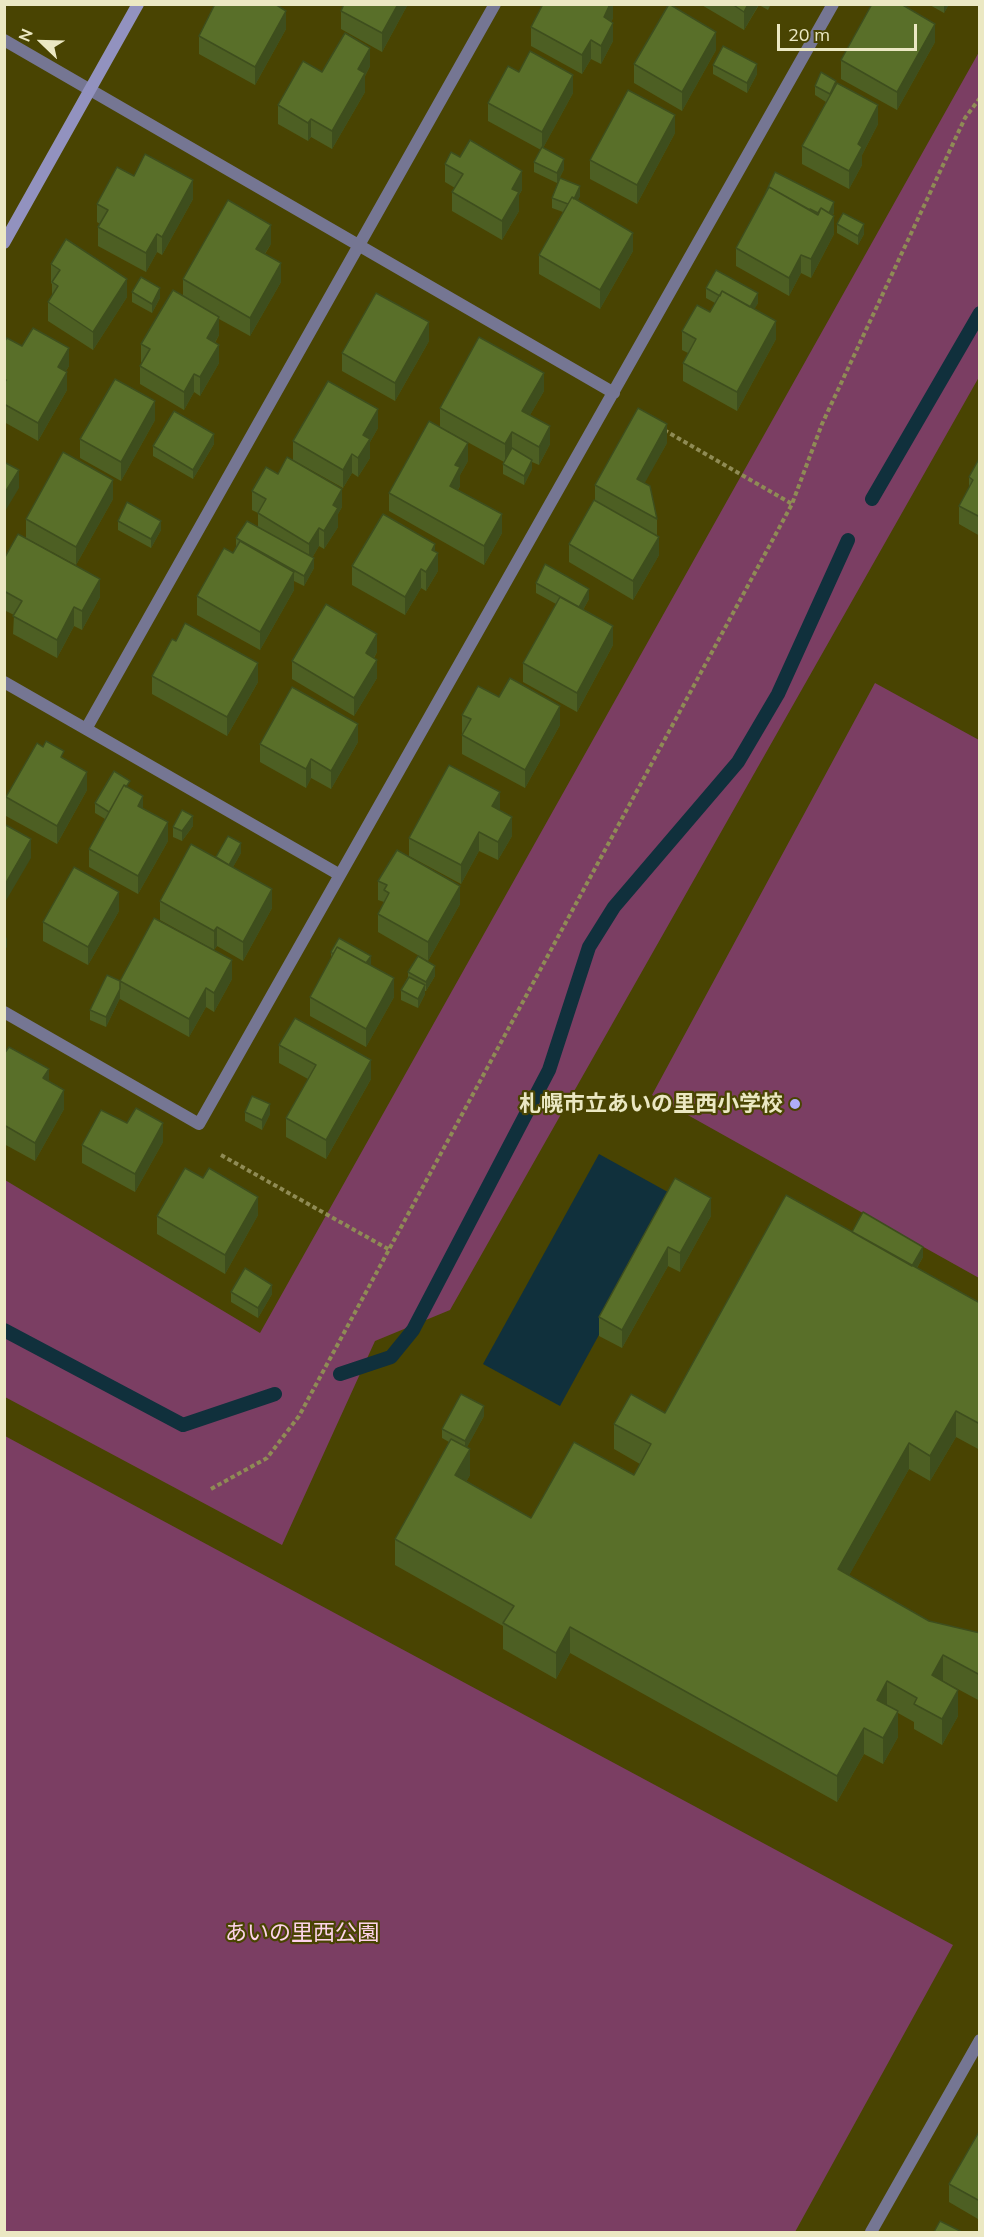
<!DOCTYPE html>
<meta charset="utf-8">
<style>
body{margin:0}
#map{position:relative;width:984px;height:2237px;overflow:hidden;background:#494402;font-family:Mulish,sans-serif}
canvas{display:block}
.frame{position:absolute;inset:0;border:6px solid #ebe8c3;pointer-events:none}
.north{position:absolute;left:12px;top:12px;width:60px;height:60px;-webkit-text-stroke:4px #494402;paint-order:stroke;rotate:293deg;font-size:16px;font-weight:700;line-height:24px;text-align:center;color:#ebe8c3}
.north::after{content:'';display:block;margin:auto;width:21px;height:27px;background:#ebe8c3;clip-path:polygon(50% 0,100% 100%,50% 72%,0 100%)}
.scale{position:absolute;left:777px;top:24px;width:140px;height:27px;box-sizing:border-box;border:3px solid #ebe8c3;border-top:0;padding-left:8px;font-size:18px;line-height:21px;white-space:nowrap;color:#ebe8c3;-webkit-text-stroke:4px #494402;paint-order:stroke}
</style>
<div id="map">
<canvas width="984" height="2237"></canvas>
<div class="frame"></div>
<div class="north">N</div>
<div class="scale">20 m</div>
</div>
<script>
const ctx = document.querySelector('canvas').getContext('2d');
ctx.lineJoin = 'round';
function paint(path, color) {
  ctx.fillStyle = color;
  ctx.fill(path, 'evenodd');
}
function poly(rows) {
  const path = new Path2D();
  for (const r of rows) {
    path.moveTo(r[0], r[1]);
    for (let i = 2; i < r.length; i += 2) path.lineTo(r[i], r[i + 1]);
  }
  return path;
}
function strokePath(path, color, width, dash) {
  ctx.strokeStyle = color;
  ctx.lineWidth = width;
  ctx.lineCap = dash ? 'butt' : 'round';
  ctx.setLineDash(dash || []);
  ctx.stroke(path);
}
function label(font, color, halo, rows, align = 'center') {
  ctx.font = font + ' Mulish,"Noto Sans JP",sans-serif';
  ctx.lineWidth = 4.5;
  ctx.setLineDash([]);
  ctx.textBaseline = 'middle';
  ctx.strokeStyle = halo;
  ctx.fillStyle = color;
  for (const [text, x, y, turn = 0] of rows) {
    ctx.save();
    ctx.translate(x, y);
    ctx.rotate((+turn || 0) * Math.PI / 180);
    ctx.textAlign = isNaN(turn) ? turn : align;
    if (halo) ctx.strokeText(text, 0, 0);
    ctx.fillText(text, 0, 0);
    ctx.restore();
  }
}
paint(poly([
 [979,52,979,377,450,1310,375,1341,282,1545,5,1397,5,1180,260,1333],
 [875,683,979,740,979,1278,652,1095],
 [5,1436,953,1945,795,2232,5,2232]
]), '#7b3e63');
paint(poly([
 [599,1154,675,1196,560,1406,483,1364]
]), '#10303c');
strokePath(poly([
 [872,499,980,313],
 [4,1330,183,1425,275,1394],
 [340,1374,391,1357,413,1330,549,1070,589,947,614,907,738,762,778,694,848,540]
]), '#10303c', 14);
strokePath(poly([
 [664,430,792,504],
 [221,1155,390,1250],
 [211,1489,267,1458,299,1416,792,504,822,424,965,118,980,98]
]), '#8f8b55', 4, [4.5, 3]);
strokePath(poly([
 [4,40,614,393],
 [4,682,86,729],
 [340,875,86,729,495,4],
 [4,1012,199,1124,833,4],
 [871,2232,980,2040]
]), '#757693', 12);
strokePath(poly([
 [4,243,138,4]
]), '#9292bf', 12);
paint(poly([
 [344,4,408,4,382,52,341,29,341,11],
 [613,4,613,18,611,22,613,41,601,64,591,59,582,74,531,46,531,27],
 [700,4,771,4,768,10,759,5,744,30],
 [928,4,949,4,944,13],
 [286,29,255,85,199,54,199,36],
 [935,42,897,110,841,79,841,60],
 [716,50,682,111,634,83,634,64],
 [713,65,757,74,747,93,713,74],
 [370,66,365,76,365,92,332,149,311,137,308,141,278,124,278,105,322,72],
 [519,72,573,93,543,148,564,169,557,183,534,172,534,162,541,150,488,121,488,103],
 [836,84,878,124,862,155,862,165,849,189,802,164,802,146,826,102,815,95,815,86],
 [675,133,637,204,590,179,590,160],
 [445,164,522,190,519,195,519,211,502,240,452,211,452,192,455,188,445,182],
 [134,176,193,199,162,255,157,252,146,272,98,246,98,227,100,224,97,222,97,204],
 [766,193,834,212,833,215,834,234,811,278,801,273,789,296,736,266,736,248],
 [580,196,577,201,633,251,600,309,539,274,539,255,563,212,552,208,552,198],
 [837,224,864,234,858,245,837,233],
 [271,244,265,254,281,282,250,336,219,319,219,335,215,343,219,363,200,396,194,392,184,410,140,384,140,366,142,363,141,362,141,344,183,296,183,279],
 [51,264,127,297,93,350,48,321,48,302,52,295,52,284,51,283],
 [706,288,758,303,754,309,776,339,737,411,683,381,683,363,688,353,682,350,682,331,710,312,715,303,706,298],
 [132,292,160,298,152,313,132,302],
 [429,341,395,401,342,371,342,353],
 [4,342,22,346,69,366,66,371,67,390,38,441,4,422],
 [544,391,530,415,550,444,539,465,532,462,532,469,524,485,503,474,503,464,504,462,440,427,440,408],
 [155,420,121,481,80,458,80,439],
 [378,428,370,442,370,458,358,477,352,473,343,488,293,460,293,441],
 [667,443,644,483,657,519,657,535,659,555,633,600,569,562,569,544,595,501,595,485],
 [214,444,193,479,153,456,153,446],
 [980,457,980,536,959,524,959,506,969,488,969,477],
 [468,461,460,475,460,486,458,490,502,533,484,565,389,511,389,493],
 [278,474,342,507,338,514,338,527,324,549,319,546,312,558,314,568,304,586,294,581,294,590,260,650,197,615,197,596,233,553,236,547,236,538,258,527,258,513,252,510,252,491],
 [113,499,76,565,26,538,26,519],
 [118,521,161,530,151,548,118,530],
 [435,551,438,571,426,591,421,588,405,615,352,585,352,566],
 [4,559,100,597,82,630,74,626,57,658,13,634,14,615,4,610],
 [536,583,589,599,583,610,613,645,577,712,523,682,523,663,556,604,536,593],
 [176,641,258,682,227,736,152,694,152,676],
 [377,652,374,658,377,678,354,716,292,679,292,661],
 [499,697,560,725,525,788,462,754,462,715],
 [358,742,331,789,311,778,306,788,260,762,260,744],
 [64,759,87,790,57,844,6,816,6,797],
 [130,789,143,808,168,841,138,894,89,867,89,849,105,819,95,813,95,803],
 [500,811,512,836,498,860,479,851,461,884,409,856,409,838],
 [193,826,182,841,173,837,173,827],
 [241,853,233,867,272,908,243,961,217,946,214,950,160,920,160,901,216,857],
 [378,881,460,904,428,961,378,932,378,914,384,902,378,900],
 [119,911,88,965,43,941,43,922],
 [331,952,370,966,394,997,366,1047,310,1016,310,997,331,958],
 [408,972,435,976,426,991,425,991,425,994,418,1008,401,1000,401,990,408,977],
 [232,979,214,1012,206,1007,189,1037,120,999,120,998,106,1027,90,1020,90,1010,120,981],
 [279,1045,371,1079,326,1159,286,1137,286,1118,308,1079,279,1063],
 [4,1054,49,1081,64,1109,35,1161,4,1144],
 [245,1112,270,1114,262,1130,245,1121],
 [163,1142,135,1192,82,1163,82,1145],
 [675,1178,711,1216,680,1272,668,1266,622,1348,599,1336,599,1317],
 [258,1215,225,1274,157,1234,157,1216],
 [852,1232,923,1257,917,1268,980,1303,980,1450,956,1437,930,1481,909,1469,849,1575,929,1621,980,1633,980,1701,943,1681,958,1716,942,1745,914,1729,914,1722,898,1713,898,1737,883,1764,864,1754,837,1802,570,1653,556,1679,503,1649,503,1626,395,1565,395,1539,449,1442,442,1438,442,1429,484,1416,467,1447,470,1475,466,1482,531,1518,634,1475,640,1464,614,1449,614,1424,665,1413],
 [231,1292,272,1294,258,1318,231,1302],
 [980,2130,978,2219,949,2202,949,2184]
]), '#4d5f23');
paint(poly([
 [398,4,408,4,382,52,382,33],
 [610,4,613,4,613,18,604,36,604,17],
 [748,4,759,4,744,30,744,12],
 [944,4,949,4,944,13],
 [286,11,286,29,255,85,255,67],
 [613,23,613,41,601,64,601,46],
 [935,24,935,42,897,110,897,92],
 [716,32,716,50,682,111,682,92],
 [591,40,591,59,582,74,582,55],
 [370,48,370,66,365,76,365,92,332,149,332,131,358,69],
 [757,64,757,74,747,93,747,83],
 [573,75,573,93,542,150,542,132],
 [878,105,878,124,862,155,862,165,849,189,849,171,858,144],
 [675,115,675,133,637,204,637,185],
 [311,119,311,137,308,141,308,123],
 [564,159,564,169,557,183,557,173],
 [522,171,522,190,519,195,519,211,502,240,502,221,512,189],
 [193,180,193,199,162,255,162,237],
 [580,186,580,196,571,216,571,206],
 [834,202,834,212,827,227,827,218],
 [834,216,834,234,811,278,811,259],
 [864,224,864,234,858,245,858,236],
 [271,225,271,244,256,267,256,249],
 [633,233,633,251,600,309,600,290],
 [157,234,157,252,146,272,146,253],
 [801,255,801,273,789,296,789,278],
 [281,263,281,282,250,336,250,318],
 [127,279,127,297,93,350,93,332],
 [160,288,160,298,152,313,152,304],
 [758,293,758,303,748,321,748,311],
 [219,317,219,335,207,356,207,338],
 [776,321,776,339,737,411,737,392],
 [429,322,429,341,395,401,395,383],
 [219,345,219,363,200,396,200,377],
 [69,348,69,366,58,385,58,367],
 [67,372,67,390,38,441,38,423],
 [544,373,544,391,522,429,522,411],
 [194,374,194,392,184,410,184,392],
 [155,401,155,420,121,481,121,462],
 [378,409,378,428,370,442,370,458,358,477,358,458,363,435],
 [667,424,667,443,637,497,637,479],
 [550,426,550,444,539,465,539,447],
 [512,432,512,450,505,462,505,444],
 [214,434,214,444,193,479,193,470],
 [468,443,468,461,460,475,460,486,450,504,450,486,455,465],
 [352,454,352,473,343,488,343,470],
 [532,460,532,469,524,485,524,476],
 [19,470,19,488,4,513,4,494],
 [113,480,113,499,76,565,76,547],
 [342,489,342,507,338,514,338,527,324,549,324,531,333,505],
 [502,514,502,533,484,565,484,546],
 [161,521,161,530,151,548,151,539],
 [319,528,319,546,309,563,309,544],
 [659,537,659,555,633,600,633,581],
 [435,544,435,558,438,553,438,571,426,591,426,572,432,550],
 [314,558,314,568,304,586,304,576],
 [421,569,421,588,405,615,405,597],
 [294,572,294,590,260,650,260,632],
 [100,579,100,597,82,630,82,611],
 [589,589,589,599,579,617,579,608],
 [74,607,74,626,57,658,57,640],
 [613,626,613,645,577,712,577,693],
 [377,634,377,652,366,671,366,653],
 [377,660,377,678,354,716,354,698],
 [258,663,258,682,227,736,227,717],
 [560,706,560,725,525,788,525,770],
 [358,724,358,742,331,789,331,771],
 [311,759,311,778,306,788,306,769],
 [87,772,87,790,57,844,57,826],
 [500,792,500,811,492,806],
 [143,796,143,814,138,806],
 [193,816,193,826,182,841,182,831],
 [512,817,512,836,498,860,498,842],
 [168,822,168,841,138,894,138,876],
 [479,832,479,851,461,884,461,865],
 [31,839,31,858,4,904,4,886],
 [241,843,241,853,225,881,225,871],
 [460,886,460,904,428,961,428,942],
 [272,889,272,908,243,961,243,942],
 [119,892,119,911,88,965,88,947],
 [217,927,217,946,214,950,214,931],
 [7,937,7,947,4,951,4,941],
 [371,956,371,965,363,970],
 [232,960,232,979,214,1012,214,993],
 [435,966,435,976,426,991,426,982],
 [394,978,394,997,366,1047,366,1029],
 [425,985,425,994,418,1008,418,999],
 [206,988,206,1007,189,1037,189,1019],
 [120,989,120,998,106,1027,106,1017],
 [371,1060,371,1079,326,1159,326,1140],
 [49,1069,49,1087,43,1078],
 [64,1090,64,1109,35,1161,35,1143],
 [270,1104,270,1114,262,1130,262,1120],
 [163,1123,163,1142,135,1192,135,1174],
 [258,1197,258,1215,225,1274,225,1255],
 [711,1198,711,1216,680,1272,680,1253],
 [668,1247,668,1266,622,1348,622,1330],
 [923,1247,923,1257,907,1285,907,1275],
 [272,1285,272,1294,258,1318,258,1308],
 [484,1406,484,1416,465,1451,465,1441],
 [956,1411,956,1437,930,1481,930,1456],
 [909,1443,909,1469,838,1595,838,1569],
 [470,1449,470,1475,455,1501,455,1475],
 [570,1627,570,1653,556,1679,556,1653],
 [943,1655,943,1681,932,1701,932,1675],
 [887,1681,887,1707,877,1700],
 [958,1690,958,1716,942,1745,942,1719],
 [898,1711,898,1737,883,1764,883,1738],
 [864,1728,864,1754,837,1802,837,1776],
 [980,2198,980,2217,978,2219,978,2200]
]), '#3e4e1d');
const building = poly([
 [215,4,275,4,286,11,255,67,199,36,215,4],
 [344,4,398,4,382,33,341,11,344,4],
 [543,4,610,4,604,17,613,23,601,46,591,40,582,55,531,27,543,4],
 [669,4,716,32,682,92,634,64,669,4],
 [732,4,748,4,744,12,732,4],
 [872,4,901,4,935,24,897,92,841,60,872,4],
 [345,33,370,48,358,69,365,73,332,131,311,119,308,123,278,105,303,61,322,72,345,33],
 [723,46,757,64,747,83,713,65,723,46],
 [530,51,573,75,542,132,488,103,508,66,519,72,530,51],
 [821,72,836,81,830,94,815,86,821,72],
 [837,83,878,105,858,144,862,147,849,171,802,146,837,83],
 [628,90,675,115,637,185,590,160,628,90],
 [470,140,522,171,512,189,519,192,502,221,452,192,463,174,445,164,451,152,460,157,470,140],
 [542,147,564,159,557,173,534,162,542,147],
 [145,154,193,180,162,237,157,234,146,253,98,227,108,210,97,204,117,167,134,176,145,154],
 [775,172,834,202,829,213,821,208,818,213,810,209,810,210,769,187,766,192,775,172],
 [560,178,580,186,574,199,572,197,568,204,552,198,560,178],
 [769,187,818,215,821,208,834,216,811,259,801,255,789,278,736,248,769,187],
 [572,197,633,233,600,290,539,255,572,197],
 [228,200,271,225,256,249,281,263,250,318,183,279,228,200],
 [843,213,864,224,858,236,837,224,843,213],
 [66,239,127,279,93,332,48,302,58,286,52,282,60,270,51,264,66,239],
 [716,270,758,293,750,307,722,291,720,296,706,288,716,270],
 [141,277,160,288,152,304,132,292,141,277],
 [173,290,219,317,207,338,219,345,200,377,194,374,184,392,140,366,150,349,141,344,173,290],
 [722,291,776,321,737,392,683,363,696,339,682,331,697,305,710,312,722,291],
 [376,293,429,322,395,383,342,353,376,293],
 [33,328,69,348,58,367,67,372,38,423,4,404,4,383,6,380,4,379,4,342,7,338,22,346,33,328],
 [479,337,544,373,522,411,550,426,539,447,512,432,505,444,440,408,479,337],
 [115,379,155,401,121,462,80,439,115,379],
 [328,381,378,409,363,435,370,439,358,458,352,454,343,470,293,441,328,381],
 [638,408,667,424,637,479,650,486,657,519,595,485,638,408],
 [174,411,214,434,193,470,153,446,174,411],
 [429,421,468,443,455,465,460,467,450,486,502,514,484,546,389,493,429,421],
 [512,448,532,460,524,476,503,464,512,448],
 [63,452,113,480,76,547,26,519,63,452],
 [287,457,342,489,333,505,338,508,324,531,319,528,309,544,258,513,266,499,252,491,266,467,278,474,287,457],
 [980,457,980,517,959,506,973,480,969,477,980,457],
 [4,462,19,470,4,494,4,462],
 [594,500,659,537,633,581,569,544,594,500],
 [127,502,161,521,151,539,118,521,127,502],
 [383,514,435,544,432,550,438,553,426,572,421,569,405,597,352,566,383,514],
 [247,521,314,558,304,576,236,538,247,521],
 [18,534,100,579,82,611,74,607,57,640,13,616,22,601,4,591,4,559,18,534],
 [240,541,294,572,260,632,197,596,224,548,233,553,240,541],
 [545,564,589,589,579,607,536,583,545,564],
 [560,597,613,626,577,693,523,663,560,597],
 [326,604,377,634,366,653,377,660,354,698,292,661,326,604],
 [185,623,258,663,227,717,152,676,172,639,176,641,185,623],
 [510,678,560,706,525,770,462,735,471,719,462,715,478,686,499,697,510,678],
 [292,687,358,724,331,771,311,759,306,769,260,744,292,687],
 [46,741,64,751,61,757,87,772,57,826,6,797,37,743,43,747,46,741],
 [449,765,500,792,492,806,512,817,498,842,479,832,461,865,409,838,449,765],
 [114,771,130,781,126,787,124,785,109,812,95,803,114,771],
 [124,785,143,796,138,806,168,822,138,876,89,849,124,785],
 [182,810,193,816,182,831,173,827,182,810],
 [4,824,31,839,4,886,4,824],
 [228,836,241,843,229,865,216,857,228,836],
 [191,844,272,889,243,942,217,927,214,931,160,901,191,844],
 [397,850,460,886,428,942,378,914,389,893,384,890,387,885,378,881,397,850],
 [74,867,119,892,88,947,43,922,74,867],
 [154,918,232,960,214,993,206,988,189,1019,120,981,154,918],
 [339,938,371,956,366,963,337,947,333,954,331,952,339,938],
 [337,947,394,978,366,1029,310,997,337,947],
 [418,956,435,966,426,982,408,972,418,956],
 [107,975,120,981,120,989,106,1017,90,1010,107,975],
 [409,977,425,985,418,999,401,990,409,977],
 [295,1018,371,1060,326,1140,286,1118,316,1065,279,1045,295,1018],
 [9,1047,49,1069,43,1078,64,1090,35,1143,4,1125,4,1054,9,1047],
 [252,1096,270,1104,262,1120,245,1112,252,1096],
 [136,1108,163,1123,135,1174,82,1145,101,1110,127,1123,136,1108],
 [185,1168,203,1178,209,1168,258,1197,225,1255,157,1216,185,1168],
 [675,1178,711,1198,680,1253,668,1247,622,1330,599,1317,675,1178],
 [786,1195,980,1303,980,1424,956,1411,930,1456,909,1443,838,1569,929,1621,980,1633,980,1675,943,1655,932,1675,958,1690,942,1719,914,1704,917,1698,887,1681,877,1700,898,1711,883,1738,864,1728,837,1776,570,1627,556,1653,503,1623,514,1606,395,1539,451,1439,470,1449,455,1475,531,1518,574,1442,634,1475,651,1444,614,1424,631,1394,665,1413,786,1195],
 [863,1212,923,1247,912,1266,852,1232,863,1212],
 [245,1268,272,1285,258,1308,231,1292,245,1268],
 [461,1394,484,1406,465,1441,442,1429,461,1394],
 [980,2130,980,2198,978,2200,949,2184,980,2130],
 [940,2221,962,2232,934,2232,940,2221]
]);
paint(building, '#596f29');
strokePath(building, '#3e4e1d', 1.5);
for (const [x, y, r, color] of [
 [795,1104,6,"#afaefa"]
]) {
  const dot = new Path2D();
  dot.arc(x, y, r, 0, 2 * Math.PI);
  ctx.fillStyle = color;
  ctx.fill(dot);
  strokePath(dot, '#494402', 2);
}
label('bold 22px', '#ebe8c3', '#494402', [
 ["札幌市立あいの里西小学校",783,1104]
], 'right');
label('22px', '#fdd3ea', '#494402', [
 ["あいの里西公園",302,1933]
]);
</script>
